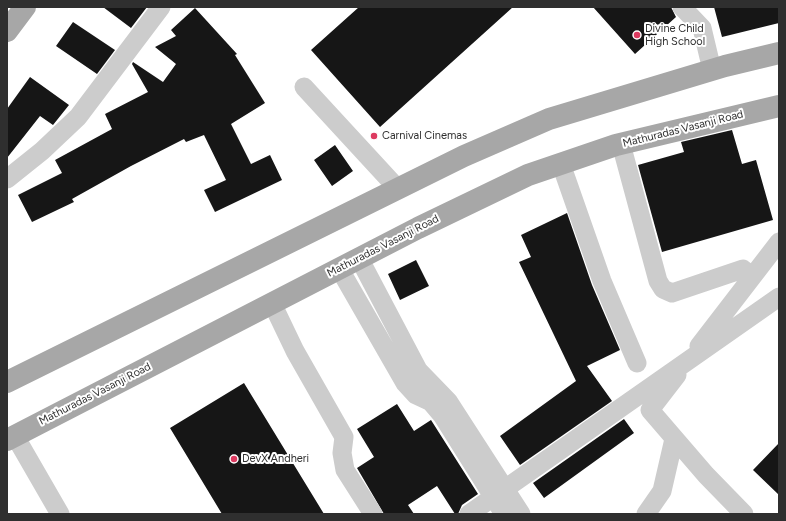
<!DOCTYPE html>
<style>
body{margin:0}
#map{position:relative;width:786px;height:521px;overflow:hidden;background:#fff;font-family:Figtree,sans-serif}
canvas{display:block}
.frame{position:absolute;inset:0;border:8px solid #2f2f2f;pointer-events:none}
</style>
<div id="map">
<canvas width="786" height="521"></canvas>
<div class="frame"></div>
</div>
<script>
const ctx = document.querySelector('canvas').getContext('2d');
ctx.lineJoin = 'round';
function paint(path, color) {
  ctx.fillStyle = color;
  ctx.fill(path, 'evenodd');
}
function poly(rows) {
  const path = new Path2D();
  for (const r of rows) {
    path.moveTo(r[0], r[1]);
    for (let i = 2; i < r.length; i += 2) path.lineTo(r[i], r[i + 1]);
  }
  return path;
}
function strokePath(path, color, width, dash) {
  ctx.strokeStyle = color;
  ctx.lineWidth = width;
  ctx.lineCap = dash ? 'butt' : 'round';
  ctx.setLineDash(dash || []);
  ctx.stroke(path);
}
function label(font, color, halo, rows, align = 'center') {
  ctx.font = font + ' Figtree,sans-serif';
  ctx.lineWidth = 4;
  ctx.setLineDash([]);
  ctx.textBaseline = 'middle';
  ctx.strokeStyle = halo;
  ctx.fillStyle = color;
  for (const [text, x, y, turn = 0] of rows) {
    ctx.save();
    ctx.translate(x, y);
    ctx.rotate((+turn || 0) * Math.PI / 180);
    ctx.textAlign = isNaN(turn) ? turn : align;
    if (halo) ctx.strokeText(text, 0, 0);
    ctx.fillText(text, 0, 0);
    ctx.restore();
  }
}
paint(poly([
 [103,7,147,7,131,28],
 [359,7,513,7,380,127,311,50],
 [593,7,671,7,676,17,635,54],
 [714,7,779,7,779,23,722,37],
 [195,8,237,54,235,55,265,103,231,124,251,164,270,155,282,180,215,212,204,190,226,180,204,135,186,142,184,139,131,166,72,199,74,202,32,222,18,195,62,173,55,160,112,129,105,114,148,92,132,64,133,62,163,82,176,64,155,47,176,36,171,30],
 [73,22,115,50,97,74,56,46],
 [30,77,69,105,53,125,40,116,7,158,7,109],
 [732,130,742,164,756,160,773,220,662,252,638,165,684,152,681,142],
 [335,145,353,171,332,186,314,160],
 [567,213,592,285,620,350,587,366,612,401,520,465,500,436,576,381,519,262,531,257,521,235],
 [416,260,429,286,400,300,388,274],
 [244,383,324,514,222,514,170,428],
 [397,404,414,431,431,420,478,494,462,505,458,514,455,514,437,486,408,505,414,514,384,514,357,468,374,457,357,429],
 [624,419,634,433,544,498,533,483],
 [779,443,779,495,753,470]
]), '#161616');
strokePath(poly([
 [682,7,702,28,712,70],
 [304,87,398,189],
 [621,144,658,281,663,289,672,293,743,269],
 [561,164,602,281,637,363],
 [7,179,42,151,78,117,161,7],
 [359,258,418,370,448,401,521,514],
 [339,268,405,383,416,395,431,402,442,415,504,514],
 [272,303,295,351,344,437,342,453,345,470,373,514],
 [699,346,779,242],
 [677,375,650,410,706,475,744,514],
 [15,436,60,514],
 [469,514,779,297],
 [646,514,662,491,674,439]
]), '#ccc', 19);
strokePath(poly([
 [7,31,25,7],
 [7,382,464,156,549,119,725,66,779,53],
 [7,440,418,228,528,175,616,145,779,106]
]), '#a7a7a7', 22);
for (const [x, y, r, color] of [
 [637,35,4,"#dd3a60"],
 [374,136,4,"#dd3a60"],
 [234,459,4,"#dd3a60"]
]) {
  const dot = new Path2D();
  dot.arc(x, y, r, 0, 2 * Math.PI);
  ctx.fillStyle = color;
  ctx.fill(dot);
  strokePath(dot, '#fff', 1.5);
}
label('11px', '#2f2f2f', '#fff', [
 ["Divine Child",645,29],
 ["High School",645,42],
 ["Carnival Cinemas",382,136],
 ["DevX Andheri",242,459]
], 'left');
label('11px', '#2f2f2f', '#fff', [
 ["Mathuradas Vasanji Road",683,129,-14],
 ["Mathuradas Vasanji Road",383,246,-27],
 ["Mathuradas Vasanji Road",95,394,-27]
]);
</script>
